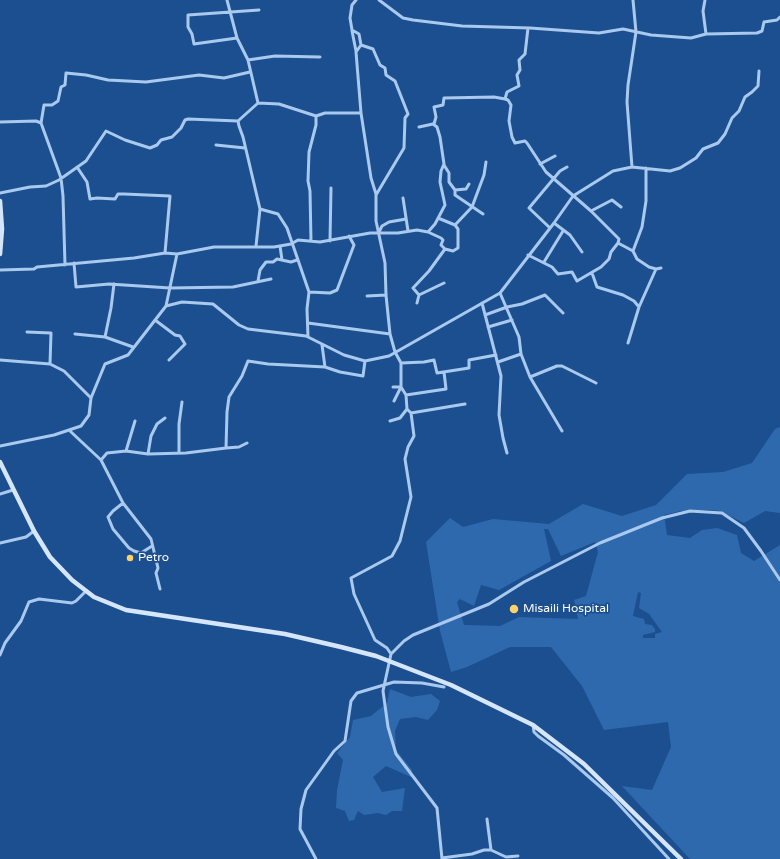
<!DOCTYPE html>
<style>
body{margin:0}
canvas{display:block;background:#1b4f8f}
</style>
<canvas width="780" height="859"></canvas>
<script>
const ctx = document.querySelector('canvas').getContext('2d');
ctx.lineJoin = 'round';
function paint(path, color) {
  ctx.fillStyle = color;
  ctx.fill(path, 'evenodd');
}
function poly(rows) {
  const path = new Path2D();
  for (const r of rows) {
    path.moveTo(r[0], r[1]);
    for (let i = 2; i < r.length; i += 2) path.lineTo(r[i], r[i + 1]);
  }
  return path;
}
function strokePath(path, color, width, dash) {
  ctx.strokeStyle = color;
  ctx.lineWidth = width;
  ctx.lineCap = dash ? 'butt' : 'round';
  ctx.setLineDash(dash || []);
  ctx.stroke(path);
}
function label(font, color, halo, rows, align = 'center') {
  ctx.font = font + ' "Varela Round",sans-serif';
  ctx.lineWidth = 3.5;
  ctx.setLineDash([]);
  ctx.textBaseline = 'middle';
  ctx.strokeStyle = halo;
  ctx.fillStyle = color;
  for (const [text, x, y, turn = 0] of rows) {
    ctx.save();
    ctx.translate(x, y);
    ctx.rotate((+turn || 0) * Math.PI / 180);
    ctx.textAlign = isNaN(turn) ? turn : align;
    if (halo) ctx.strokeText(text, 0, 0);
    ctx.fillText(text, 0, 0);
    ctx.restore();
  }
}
paint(poly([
 [780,427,780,513,765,511,744,523,720,511,710,510,681,511,664,515,667,535,690,538,702,530,717,528,737,535,741,553,754,561,780,545,780,859,690,859,622,786,652,790,671,747,668,722,604,730,582,686,551,647,510,647,467,667,451,672,440,631,426,542,450,518,463,527,493,519,549,524,583,504,622,516,656,505,687,474,723,472,752,463,775,429],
 [544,529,548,529,561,556,595,542,598,552,586,596,574,600,578,619,519,617,500,626,464,625,457,602,460,599,474,606,481,585,499,590,551,561],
 [638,592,641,593,639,608,649,614,662,632,655,634,655,638,643,638,643,635,655,632,655,629,652,625,645,624,644,619,633,616],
 [390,689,411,697,431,694,440,701,437,710,428,720,416,717,400,719,395,731,396,750,412,770,411,777,386,766,373,777,382,792,405,788,402,811,392,811,386,815,378,813,364,815,358,811,354,820,349,821,345,811,336,808,337,790,343,760,337,753,350,737,353,720,371,716,387,703]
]), '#2e69ad');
strokePath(poly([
 [227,0,237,38,248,60,258,103,238,121,239,126,243,137,260,209,278,214,287,228,309,292,307,309,308,337],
 [356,0,352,5,350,18,352,30,359,34,361,45,373,49,380,65,385,68,386,75,395,81,408,114,405,118,404,148,376,195,376,221,385,263,386,295,390,334,395,352,401,363,401,387,406,395,407,409,411,413,414,436,408,447,405,459,411,497,400,541,392,556,351,578,354,594,375,640,387,648,391,654],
 [379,0,403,18,413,20,462,26,530,28,599,33,623,29,651,35,691,38,706,34,757,33,762,31,764,22,777,20,780,17],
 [705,0,703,11,706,34],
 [528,28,525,54,519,60,520,70,517,75,519,86,507,92,505,99,508,100,511,105,509,121,512,137,515,143,525,141,527,143,546,172,591,211,619,239,618,243],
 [352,31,356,51],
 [237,38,194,44,192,34,188,27,188,15,259,10],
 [248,60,275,56,320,57],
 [258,103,279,104,316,116,325,113,361,113,371,178,376,194],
 [361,113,356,52,361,45],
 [0,122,36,121,41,123,61,178,63,196,65,265],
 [41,123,44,105,52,105,58,101,61,87,65,85,66,73,86,75,108,80,146,82,199,75,224,78,250,72],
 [434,124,436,117,434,107,443,105,444,98,494,97,505,99],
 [216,145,245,148],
 [540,164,555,156],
 [444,165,449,173,449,182,455,190,466,189,469,184],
 [77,167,87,182,90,199,97,198,115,199,118,194,124,194,170,196,165,253],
 [632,167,670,171,680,168,696,158,703,149,718,143,725,134,732,118,739,111,745,97,752,92,758,86,759,71],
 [646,168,646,201,642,227,633,251,637,259,649,267,656,269,661,268],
 [455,190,455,195,483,214],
 [0,193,30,187,46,186,59,180,86,161,106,131,125,140,150,148,157,145,161,140,172,137,181,128,185,120,188,119,238,121],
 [403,198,408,231],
 [591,211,612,200,621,207],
 [438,218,455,225],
 [554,223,570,235,582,252],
 [550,228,529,208,560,171,567,167],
 [379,232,382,226,389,222,406,219],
 [428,232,441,238,443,240,441,245,445,249],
 [311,241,310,191,308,181,309,152,316,125,316,116],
 [330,241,331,188],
 [256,246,260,209],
 [280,246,282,260],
 [528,255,552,267,558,274,572,272,577,281,601,267,609,259,611,252,618,243,633,251],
 [544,262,563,231],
 [74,263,76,287,109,284,170,288,233,287,271,279],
 [0,270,34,269,37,267,134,258,165,253,177,254,214,247,274,247,291,244,298,240,320,242,370,233,398,233,417,230,428,232,435,224,445,205,440,182,441,171,444,164,440,137,437,127,433,124,419,127],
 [592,273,597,287,623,295,634,301,639,307,628,343],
 [258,281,260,270,266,262,273,262,277,259,291,262,297,260],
 [309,292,330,293,337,290,354,245,349,236],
 [500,293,519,337,521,354,530,377,562,431],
 [419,295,444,283],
 [367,296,386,295],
 [417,303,419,295,413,288,429,271,445,249,453,251,458,248,458,229,455,225,472,207,484,175,486,162],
 [482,303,501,376,499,415,503,438,507,453],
 [166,306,177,254],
 [639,307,656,269],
 [485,315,507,307,522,304,545,295,563,313],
 [155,320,175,335,180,336,185,344,169,360],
 [308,323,390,334],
 [488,327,512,320],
 [27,332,51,333,50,364],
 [75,334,105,337,133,347],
 [105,337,111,308,114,284],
 [322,345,325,367,340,372,363,376,365,361],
 [0,360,50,364,64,371,91,398],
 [498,362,521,354],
 [401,363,424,362,434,360,437,373,469,368,469,360,496,355],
 [530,377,557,366,562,366,596,383],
 [393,387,401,387,394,401],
 [406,395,446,389,444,372],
 [411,413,465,404],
 [390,421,400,418,407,409],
 [70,431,101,460,123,503,151,539,158,568,156,573,160,589],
 [0,446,54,435,81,426,89,415,91,398,105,364,128,355,166,306,182,302,213,304,239,325,248,329,306,336,344,355,365,361,389,356,500,293,554,223,573,196,613,171,632,167,627,102,628,85,636,32,633,0],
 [226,448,239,447,247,443],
 [126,451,135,421],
 [179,453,179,424,182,402],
 [148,454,151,436,157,424,165,418],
 [101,460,107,453,126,451,148,454,186,453,226,448,227,412,229,397,242,376,248,361,268,364,325,367],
 [0,494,13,490],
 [123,503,113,511,108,517,113,529,129,548,134,551,141,553,152,546],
 [0,543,26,537,34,531],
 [0,655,5,643,21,621,29,602,39,599,72,603,76,601,86,591],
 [533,725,534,732,538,736,564,755,613,798,669,859],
 [487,819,491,850],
 [442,858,472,854,484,850,491,850,506,857,518,856],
 [316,859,300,829,301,809,306,790,334,751,345,741,351,701,357,693,394,682,422,683,444,687],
 [442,859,437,808,396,754,388,727,383,691,391,654,404,641,413,635,489,604,524,582,600,543,662,518,690,511,722,513,744,528,761,551,780,580]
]), '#a9c9ee', 3);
strokePath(poly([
 [0,201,2,229,0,254],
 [0,462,34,531,50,557,72,580,94,597,126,610,285,634,341,647,376,656,451,685,533,725,584,764,681,859]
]), '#d6e6fa', 4.5);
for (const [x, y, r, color] of [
 [130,558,4,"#ffd166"],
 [514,609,5,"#ffd166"]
]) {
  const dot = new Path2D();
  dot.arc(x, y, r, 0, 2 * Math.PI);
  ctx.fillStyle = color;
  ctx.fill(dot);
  strokePath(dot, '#1b4f8f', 1.5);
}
label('12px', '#fff', '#1b4f8f', [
 ["Petro",138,558],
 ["Misaili Hospital",523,609]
], 'left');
</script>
